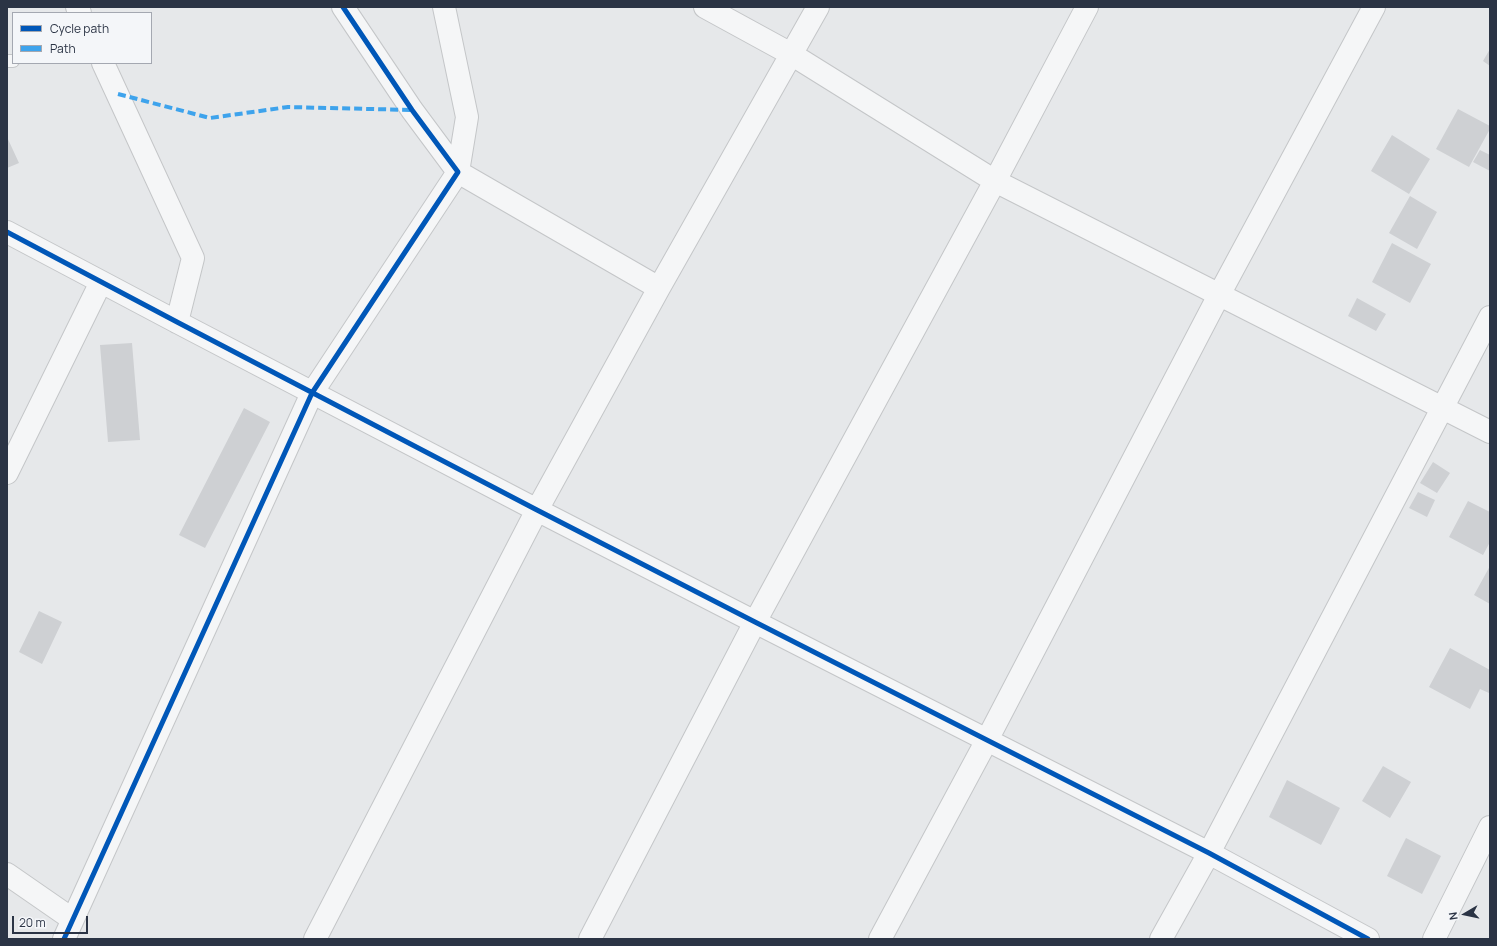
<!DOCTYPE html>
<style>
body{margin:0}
#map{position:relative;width:1497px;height:946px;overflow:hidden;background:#e6e8ea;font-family:Manrope,sans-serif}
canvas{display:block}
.frame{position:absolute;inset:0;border:8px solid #2b3445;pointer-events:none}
.legend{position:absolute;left:12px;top:12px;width:140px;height:52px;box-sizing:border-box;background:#f4f6f9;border:1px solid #a4a8b1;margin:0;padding:5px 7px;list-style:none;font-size:12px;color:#2b3445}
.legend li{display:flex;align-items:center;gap:8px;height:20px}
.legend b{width:20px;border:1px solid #a4a8b1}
.north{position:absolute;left:1445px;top:894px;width:40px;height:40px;-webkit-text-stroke:3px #f4f6f9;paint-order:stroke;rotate:261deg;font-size:11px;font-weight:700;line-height:16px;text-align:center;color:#2b3445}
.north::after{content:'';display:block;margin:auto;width:14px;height:18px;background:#2b3445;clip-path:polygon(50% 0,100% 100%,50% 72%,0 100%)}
.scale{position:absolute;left:12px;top:916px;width:76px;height:18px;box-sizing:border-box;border:2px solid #2b3445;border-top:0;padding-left:5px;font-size:12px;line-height:14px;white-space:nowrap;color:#2b3445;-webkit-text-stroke:3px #f4f6f9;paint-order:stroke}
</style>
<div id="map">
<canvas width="1497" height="946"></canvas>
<div class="frame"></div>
<ul class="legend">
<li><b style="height:5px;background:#0057b8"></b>Cycle path</li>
<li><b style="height:5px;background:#3ea3ec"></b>Path</li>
</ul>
<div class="north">N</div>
<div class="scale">20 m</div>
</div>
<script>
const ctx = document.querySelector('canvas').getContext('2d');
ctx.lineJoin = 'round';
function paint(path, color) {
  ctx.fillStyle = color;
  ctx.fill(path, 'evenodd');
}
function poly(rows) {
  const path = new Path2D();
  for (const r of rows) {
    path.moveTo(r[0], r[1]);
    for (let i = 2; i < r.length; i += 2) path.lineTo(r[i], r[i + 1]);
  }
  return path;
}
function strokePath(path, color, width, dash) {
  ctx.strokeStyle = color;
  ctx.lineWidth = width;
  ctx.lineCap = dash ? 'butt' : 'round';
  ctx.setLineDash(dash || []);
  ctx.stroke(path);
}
paint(poly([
 [1490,49,1490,66,1483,61],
 [1458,109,1490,126,1490,129,1469,167,1436,149],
 [1392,135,1430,159,1409,194,1371,171],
 [7,137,19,163,7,168],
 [1480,150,1490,155,1490,171,1473,162],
 [1410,196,1437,212,1417,249,1389,233],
 [1392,243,1431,264,1410,303,1372,282],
 [1357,298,1386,314,1376,331,1348,316],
 [132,343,140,440,108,442,100,345],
 [244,408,270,422,205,548,179,535],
 [1433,462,1450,473,1437,493,1420,483],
 [1418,492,1435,500,1427,517,1409,508],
 [1468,501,1490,512,1490,542,1483,555,1449,537],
 [1490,566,1490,604,1474,595],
 [39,611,62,622,42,664,19,652],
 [1450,648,1490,670,1490,692,1489,693,1480,689,1470,709,1429,687],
 [1383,766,1411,782,1390,818,1362,801],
 [1287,780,1340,808,1321,845,1269,817],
 [1406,838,1441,856,1422,894,1387,876]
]), '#ced0d3');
const service = poly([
 [7,61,13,61]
]);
const minor = poly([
 [77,7,80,13],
 [444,7,467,117,458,172,659,288],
 [705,7,791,54,995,181,1490,432],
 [103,63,193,258,177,322],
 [7,232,177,322,537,510,755,622,1209,853,1368,939],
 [7,473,101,282],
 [7,874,72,919],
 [64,939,312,393,458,172,412,110,343,7],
 [315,939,537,510,659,288,818,7],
 [590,939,755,622,995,181,1087,7],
 [880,939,987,740,1219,295,1374,7],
 [1161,939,1209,853,1490,317],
 [1434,939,1490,827]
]);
strokePath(service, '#c4c6c8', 14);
strokePath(minor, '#c4c6c8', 24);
strokePath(service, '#f5f6f7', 12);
strokePath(minor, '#f5f6f7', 22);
strokePath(poly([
 [118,94,210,118,288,107,412,110]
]), '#3ea3ec', 4, [8, 4]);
strokePath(poly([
 [7,232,177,322,537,510,755,622,1209,853,1368,939],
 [64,939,312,393,458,172,412,110,343,7]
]), '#0057b8', 5);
</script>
